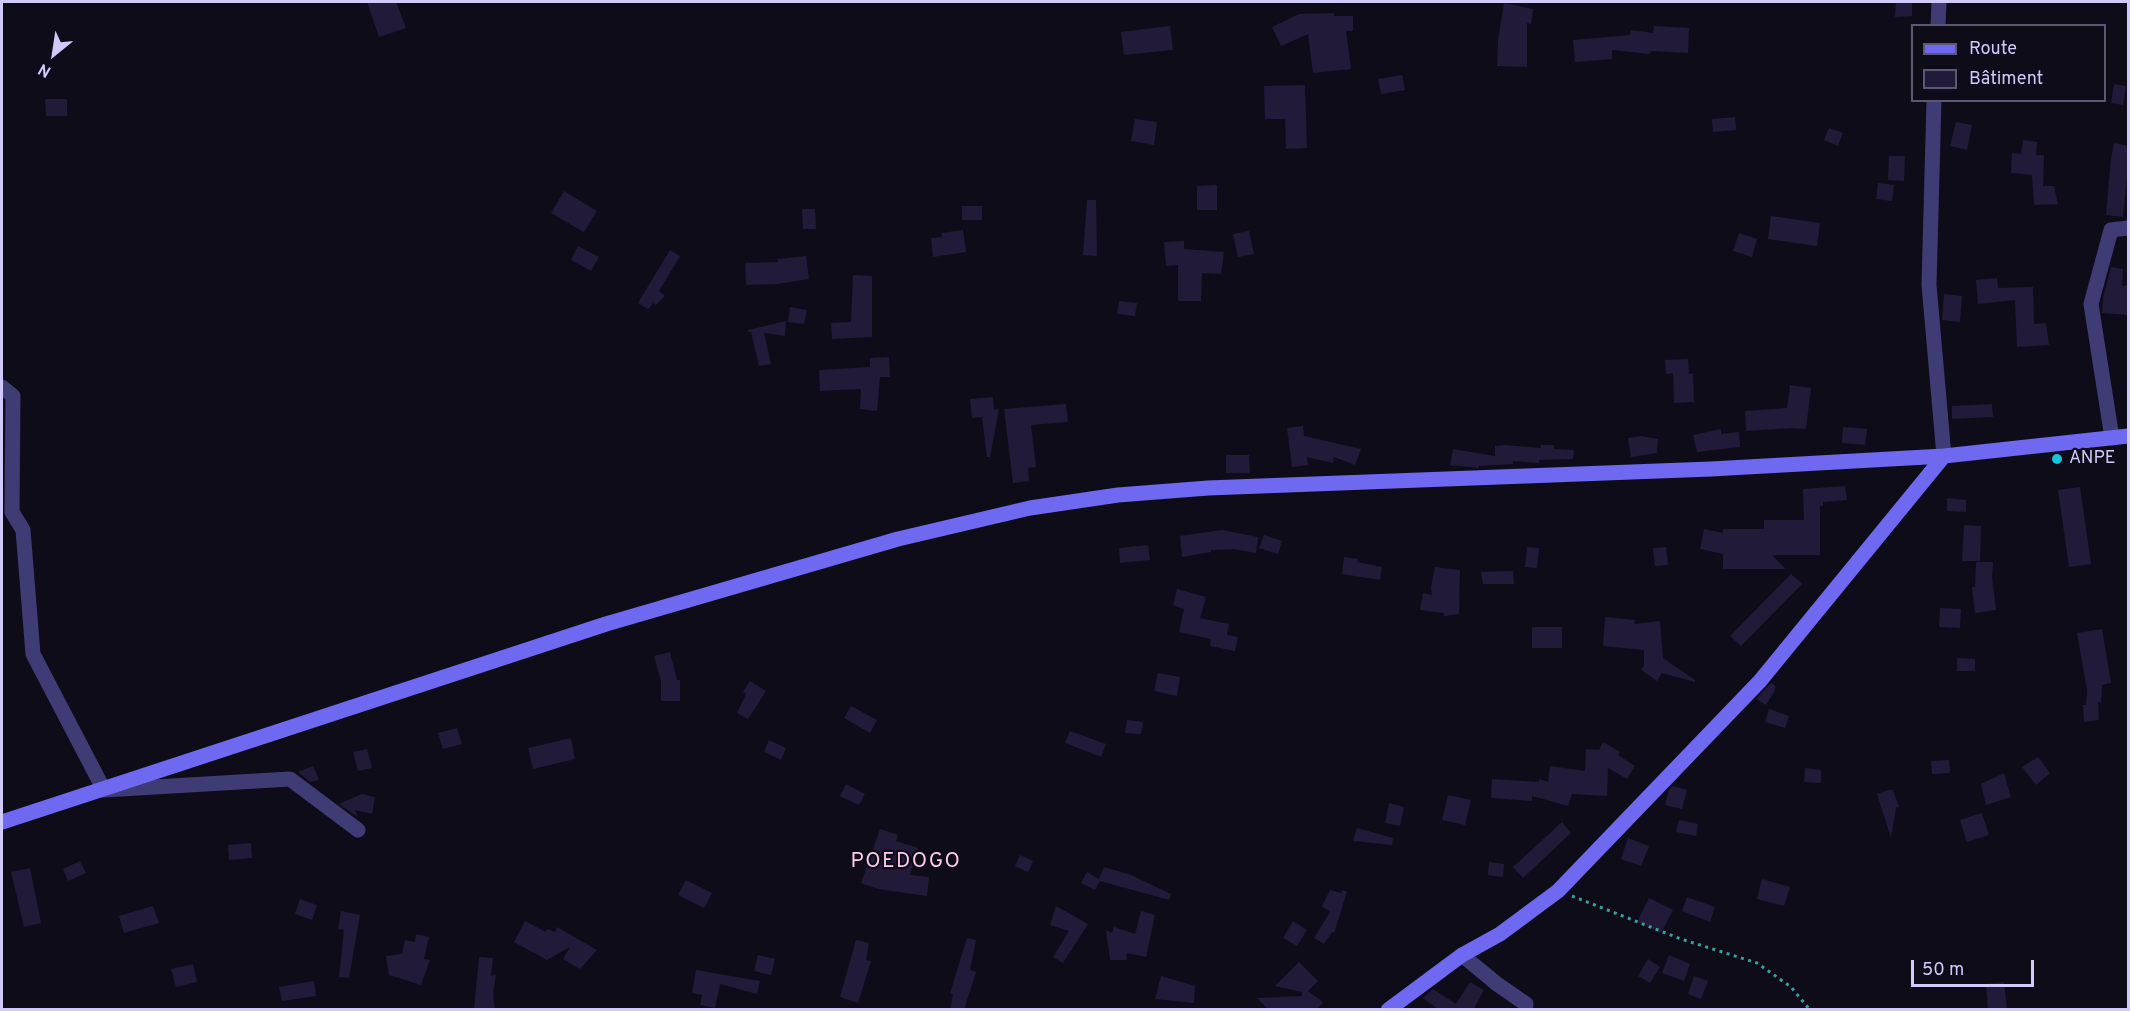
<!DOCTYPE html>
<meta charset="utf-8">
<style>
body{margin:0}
#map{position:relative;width:2130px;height:1011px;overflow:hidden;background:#0f0c1a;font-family:Overpass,sans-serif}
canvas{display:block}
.frame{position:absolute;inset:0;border:3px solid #d0cafa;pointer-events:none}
.legend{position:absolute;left:1911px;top:24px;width:195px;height:78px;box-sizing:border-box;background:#0f0c1a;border:2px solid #5c5874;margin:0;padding:8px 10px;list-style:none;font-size:18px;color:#d0cafa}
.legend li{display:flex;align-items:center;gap:12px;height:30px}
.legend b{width:30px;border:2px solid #5c5874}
.north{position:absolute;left:24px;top:24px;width:60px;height:60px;-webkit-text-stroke:4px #0f0c1a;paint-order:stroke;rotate:210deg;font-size:16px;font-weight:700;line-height:24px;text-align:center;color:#d0cafa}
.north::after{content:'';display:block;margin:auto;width:21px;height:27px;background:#d0cafa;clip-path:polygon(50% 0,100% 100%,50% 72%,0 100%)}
.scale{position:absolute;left:1911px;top:960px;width:123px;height:27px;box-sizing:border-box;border:3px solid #d0cafa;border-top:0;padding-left:8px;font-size:18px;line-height:21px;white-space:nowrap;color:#d0cafa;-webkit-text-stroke:4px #0f0c1a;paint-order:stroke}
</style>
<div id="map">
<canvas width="2130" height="1011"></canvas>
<div class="frame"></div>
<ul class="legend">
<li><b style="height:8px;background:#6f69f2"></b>Route</li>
<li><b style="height:16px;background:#211a39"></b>Bâtiment</li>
</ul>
<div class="north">N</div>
<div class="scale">50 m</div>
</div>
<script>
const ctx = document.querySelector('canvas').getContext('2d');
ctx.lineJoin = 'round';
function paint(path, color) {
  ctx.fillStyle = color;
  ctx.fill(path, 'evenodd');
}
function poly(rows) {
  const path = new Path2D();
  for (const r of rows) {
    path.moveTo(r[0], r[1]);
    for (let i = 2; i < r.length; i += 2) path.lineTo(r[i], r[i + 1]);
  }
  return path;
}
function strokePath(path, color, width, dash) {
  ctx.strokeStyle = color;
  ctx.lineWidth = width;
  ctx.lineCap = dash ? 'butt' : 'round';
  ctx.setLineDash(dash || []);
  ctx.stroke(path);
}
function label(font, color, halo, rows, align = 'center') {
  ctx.font = font + ' Overpass,sans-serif';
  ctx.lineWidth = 4.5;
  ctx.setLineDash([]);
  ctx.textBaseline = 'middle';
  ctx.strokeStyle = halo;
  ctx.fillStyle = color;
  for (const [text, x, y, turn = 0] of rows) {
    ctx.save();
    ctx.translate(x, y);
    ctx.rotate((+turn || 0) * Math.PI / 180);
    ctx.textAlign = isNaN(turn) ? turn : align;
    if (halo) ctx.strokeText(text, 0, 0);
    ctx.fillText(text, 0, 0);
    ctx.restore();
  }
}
paint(poly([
 [367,2,396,2,406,28,379,37],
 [1896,2,1912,2,1912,16,1895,17],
 [1504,3,1533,9,1531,24,1527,23,1527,67,1497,66,1498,40],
 [1334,13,1334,16,1353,16,1353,31,1346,31,1351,69,1313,73,1308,34,1281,46,1272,27,1299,14],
 [1170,26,1173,50,1124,55,1121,32],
 [1654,26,1689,28,1688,53,1651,51,1650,54,1612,50,1612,59,1575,62,1573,40,1630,35,1631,30,1653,33],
 [1402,75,1405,90,1381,94,1378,79],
 [2114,84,2126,86,2123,105,2111,103],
 [1305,85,1307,148,1286,149,1285,119,1265,119,1264,86],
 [45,99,67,99,67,116,46,116],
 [1735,117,1736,130,1713,132,1712,119],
 [1135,119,1157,122,1154,145,1131,141],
 [1956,122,1972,125,1967,150,1950,146],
 [1829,128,1843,133,1838,146,1824,140],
 [2023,140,2037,142,2036,155,2044,155,2043,186,2054,186,2058,204,2034,205,2032,175,2011,173,2012,153,2021,154],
 [2114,143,2128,146,2128,178,2127,178,2123,217,2106,215,2111,158],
 [1889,156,1905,156,1904,181,1888,180],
 [1878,183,1894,185,1892,201,1876,199],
 [1217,185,1217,210,1197,210,1197,186],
 [564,191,597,211,584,232,551,213],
 [1087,200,1096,200,1097,256,1083,255],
 [962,206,982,206,982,220,962,220],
 [802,209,815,209,816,229,803,229],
 [1771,216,1820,223,1817,246,1768,239],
 [963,230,966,252,933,257,931,238,942,237,941,233],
 [1249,231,1254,254,1238,257,1233,234],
 [1739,233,1757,239,1752,257,1733,251],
 [1184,241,1184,249,1224,252,1221,274,1202,273,1201,301,1178,301,1178,265,1166,266,1164,242],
 [578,246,599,257,591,271,571,260],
 [670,250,680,256,659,291,665,296,656,305,653,303,648,309,638,303],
 [806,256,809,279,777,284,746,285,745,263,778,262,778,259],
 [2111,267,2123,269,2122,286,2128,285,2128,315,2102,313,2103,298],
 [853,275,872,276,872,337,832,339,831,323,851,322],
 [1997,278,1998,288,2033,287,2034,324,2046,323,2049,345,2017,347,2015,300,1978,304,1976,280],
 [1944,294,1962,296,1960,322,1942,320],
 [1119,301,1137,303,1135,316,1117,314],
 [790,307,807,310,804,324,788,322],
 [786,321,785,336,764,333,771,364,759,366,751,332,748,332,748,330],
 [889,357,890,377,880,377,877,411,860,409,861,389,820,391,819,370,870,367,870,358],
 [1688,359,1689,374,1693,373,1694,402,1674,403,1673,373,1666,374,1665,360],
 [1790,385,1811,388,1806,429,1792,428,1746,431,1745,411,1787,408],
 [993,397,994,410,999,409,990,457,987,457,982,417,972,418,970,399],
 [1066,404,1068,422,1031,425,1036,467,1028,468,1029,481,1013,483,1004,409],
 [1992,404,1993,417,1952,419,1952,406],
 [1303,426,1304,436,1361,449,1355,465,1334,457,1333,463,1307,457,1308,465,1292,467,1287,428],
 [1843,427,1867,429,1865,445,1842,443],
 [1721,429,1721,434,1739,432,1740,447,1697,452,1693,435],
 [1641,436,1658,439,1657,453,1631,457,1628,438],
 [1505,445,1541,448,1541,445,1554,445,1554,449,1574,450,1573,459,1539,460,1539,463,1513,461,1513,464,1479,466,1479,468,1450,465,1453,449,1495,456,1495,446],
 [1226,455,1249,455,1250,473,1226,473],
 [1845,486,1847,500,1823,502,1823,506,1820,506,1820,555,1772,555,1786,569,1723,569,1723,554,1700,549,1704,529,1723,533,1723,529,1764,529,1764,520,1804,520,1803,489],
 [2080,487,2091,564,2069,567,2058,490],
 [1947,498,1966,500,1966,512,1947,511],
 [1964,525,1981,526,1980,561,1962,561],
 [1222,530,1258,537,1256,553,1234,549,1211,550,1211,552,1182,557,1180,536],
 [1264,535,1282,541,1278,554,1259,548],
 [1148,545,1150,560,1120,563,1119,548],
 [1527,547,1539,548,1537,568,1525,567],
 [1666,547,1668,565,1655,566,1653,548],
 [1344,557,1358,559,1357,562,1382,567,1380,580,1342,574],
 [1976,562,1993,562,1992,577,1996,610,1975,613,1972,587,1975,587],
 [1435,567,1460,570,1459,614,1444,616,1444,613,1420,610,1423,593,1432,595,1431,587],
 [1513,571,1514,584,1483,584,1481,572],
 [1791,574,1802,584,1741,646,1730,636],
 [1177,589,1206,597,1200,618,1229,624,1227,635,1238,637,1235,651,1210,646,1211,639,1179,632,1184,609,1173,605],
 [1940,608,1961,609,1960,628,1939,627],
 [1605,617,1635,620,1634,624,1660,621,1663,658,1695,680,1695,682,1662,673,1657,681,1641,670,1644,666,1644,650,1603,646],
 [1532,627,1562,627,1562,648,1532,648],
 [2102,629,2111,683,2102,685,2101,702,2098,702,2099,720,2084,722,2083,705,2086,705,2087,690,2077,633],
 [670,652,677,680,680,680,680,701,661,701,661,681,654,656],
 [1957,658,1975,659,1975,671,1957,671],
 [1158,673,1180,677,1177,696,1154,691],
 [750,681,766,691,748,719,737,713,746,694,743,692],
 [1771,683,1775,685,1775,690,1766,705,1756,699],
 [851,706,877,720,870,733,844,718],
 [1769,709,1789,716,1785,728,1765,722],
 [1127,720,1143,722,1141,734,1125,733],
 [457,728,462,744,443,749,438,733],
 [1070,731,1106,744,1101,757,1065,743],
 [571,738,575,759,533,769,528,748],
 [769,740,786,748,781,760,764,752],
 [1603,742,1620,752,1618,755,1635,766,1627,779,1608,768,1607,796,1572,794,1568,806,1532,796,1532,801,1491,798,1492,779,1539,782,1539,779,1548,782,1550,766,1585,771,1586,749,1599,750],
 [367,749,372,768,358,771,353,752],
 [2038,757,2050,773,2036,785,2022,767],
 [1949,760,1950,773,1932,774,1931,761],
 [313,766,319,780,310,782,298,772],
 [1805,768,1821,770,1821,783,1804,782],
 [2004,773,2011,797,1986,805,1981,784],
 [846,784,865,794,859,805,840,796],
 [1672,786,1687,790,1682,809,1665,805,1669,790],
 [1888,790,1893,790,1899,807,1896,808,1891,838,1877,794],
 [362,794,375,797,372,814,355,810,358,817,339,804],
 [1448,795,1471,800,1465,825,1442,820],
 [1389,803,1404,807,1400,826,1385,823],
 [1982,813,1989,835,1967,842,1960,820],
 [1679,820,1698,824,1696,836,1676,832],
 [1562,822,1571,833,1523,878,1513,867],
 [1357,828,1393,838,1392,845,1353,841],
 [880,829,898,835,896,841,918,848,910,875,929,877,927,896,878,889,861,883],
 [1628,838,1649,846,1641,866,1621,859],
 [251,843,252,858,229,860,228,845],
 [1020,855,1033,861,1028,872,1015,866],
 [80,861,86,873,68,881,63,869],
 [1489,862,1504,864,1503,877,1488,875],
 [1104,867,1131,875,1171,894,1169,900,1100,881,1095,890,1081,883,1087,872,1099,879],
 [30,868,41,923,24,927,11,872],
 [1762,879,1790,887,1784,906,1757,899],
 [686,880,712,893,704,908,678,895],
 [1330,890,1341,893,1343,890,1347,892,1334,933,1332,932,1324,944,1314,938,1330,912,1322,906],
 [1687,897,1715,907,1710,922,1682,911],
 [1649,898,1673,910,1661,933,1637,922],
 [300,899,317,905,312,920,295,914],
 [153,906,159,923,124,933,119,916],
 [1056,906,1088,924,1063,963,1053,957,1069,931,1050,925],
 [341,911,360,915,349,978,339,977,344,930,338,929],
 [1141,911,1155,915,1146,957,1127,953,1126,960,1110,960,1106,930,1112,933,1114,927,1135,934],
 [525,921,546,932,547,929,555,932,557,927,597,950,580,969,563,959,570,947,547,960,514,942],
 [1293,921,1307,930,1297,946,1283,938],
 [416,934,429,937,424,959,430,960,421,985,389,975,386,956,402,954,405,940,415,942],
 [967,938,976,940,970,970,976,972,964,1010,950,1010,953,994,950,993],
 [856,940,869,943,866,960,871,961,858,1003,840,997],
 [758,955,775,959,771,975,754,971],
 [1669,955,1690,964,1684,981,1662,973],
 [479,957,493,958,491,976,496,974,493,995,495,1010,474,1010],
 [1648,959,1660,967,1650,983,1638,976],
 [1299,962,1318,981,1308,991,1323,1002,1317,1010,1269,1010,1257,998,1302,996,1302,992,1275,986],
 [193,964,197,982,176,987,171,969],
 [696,970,760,981,757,994,720,984,715,1008,700,1005,702,995,692,993],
 [1161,976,1195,986,1194,1003,1155,999],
 [1694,976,1708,981,1701,999,1688,994],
 [314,981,316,996,282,1001,279,987],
 [1470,982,1484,990,1473,1010,1439,1010,1423,998,1433,989,1456,1004],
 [2004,982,2007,1010,1988,1010,1986,984]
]), '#211a39');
strokePath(poly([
 [1572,896,1681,939,1757,963,1791,987,1810,1010]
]), '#36a29d', 3, [3, 4.5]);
strokePath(poly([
 [1938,26,1939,2],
 [1934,100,1929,285,1944,456],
 [2,387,13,396,12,512,23,530,33,654,104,790,290,779,358,830],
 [2112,438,2091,304,2111,230,2128,228],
 [1462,955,1497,984,1526,1004,1525,1010]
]), '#3e3b75', 15);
strokePath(poly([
 [2,822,606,624,898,539,1030,508,1118,495,1208,488,1711,469,1944,456,2128,436],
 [1388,1010,1462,955,1500,934,1558,891,1760,681,1944,456]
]), '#6f69f2', 15);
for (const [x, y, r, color] of [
 [2057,459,6,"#13c5dd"]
]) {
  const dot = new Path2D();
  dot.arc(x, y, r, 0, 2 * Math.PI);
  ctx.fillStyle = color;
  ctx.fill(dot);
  strokePath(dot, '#0f0c1a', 2);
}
label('18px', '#d0cafa', '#0f0c1a', [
 ["ANPE",2069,459]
], 'left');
ctx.letterSpacing = '1.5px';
label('21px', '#fbcbe9', '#0f0c1a', [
 ["POEDOGO",906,863]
]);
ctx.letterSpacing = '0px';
</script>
